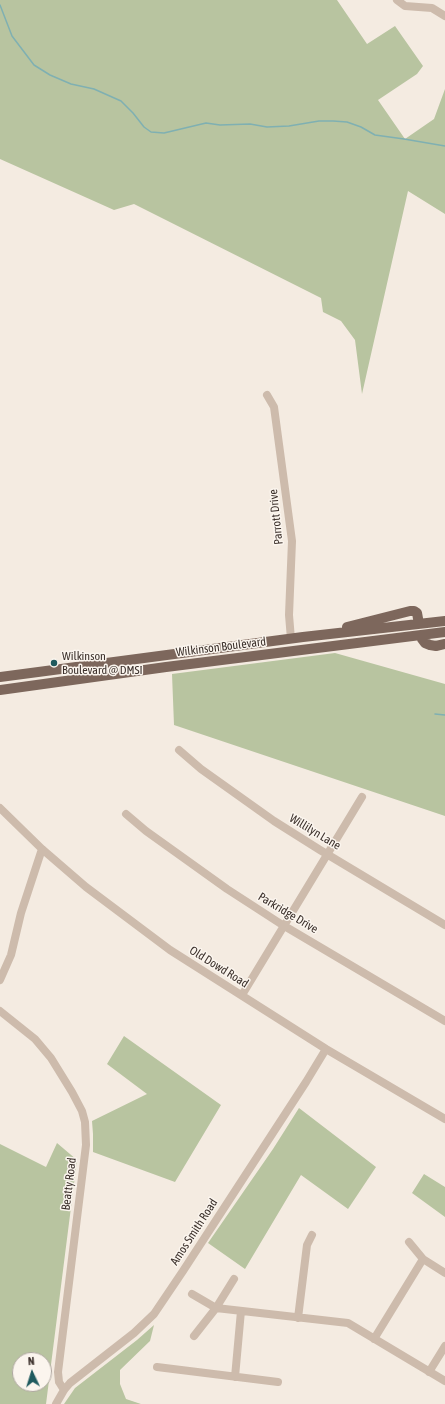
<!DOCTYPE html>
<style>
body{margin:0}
#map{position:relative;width:445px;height:1404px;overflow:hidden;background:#f4ebe1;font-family:"Asap Condensed",sans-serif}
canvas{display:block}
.north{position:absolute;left:12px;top:1352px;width:40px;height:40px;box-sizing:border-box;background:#fbf5ee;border:1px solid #aea6a0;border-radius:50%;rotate:356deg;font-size:11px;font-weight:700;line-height:16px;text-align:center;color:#3b302b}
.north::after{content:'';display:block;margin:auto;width:14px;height:18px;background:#1f5a5e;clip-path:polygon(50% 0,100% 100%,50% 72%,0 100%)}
</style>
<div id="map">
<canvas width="445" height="1404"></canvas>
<div class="north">N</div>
</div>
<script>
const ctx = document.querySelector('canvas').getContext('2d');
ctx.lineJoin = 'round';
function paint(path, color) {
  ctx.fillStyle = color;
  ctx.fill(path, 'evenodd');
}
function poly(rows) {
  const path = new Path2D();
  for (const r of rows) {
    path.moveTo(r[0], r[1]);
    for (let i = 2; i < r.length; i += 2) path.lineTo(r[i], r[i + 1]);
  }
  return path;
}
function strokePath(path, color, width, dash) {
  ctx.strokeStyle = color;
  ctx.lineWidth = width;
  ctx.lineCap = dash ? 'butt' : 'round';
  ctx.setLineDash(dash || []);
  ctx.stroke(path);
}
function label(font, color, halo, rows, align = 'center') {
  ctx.font = font + ' "Asap Condensed",sans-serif';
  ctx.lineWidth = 3;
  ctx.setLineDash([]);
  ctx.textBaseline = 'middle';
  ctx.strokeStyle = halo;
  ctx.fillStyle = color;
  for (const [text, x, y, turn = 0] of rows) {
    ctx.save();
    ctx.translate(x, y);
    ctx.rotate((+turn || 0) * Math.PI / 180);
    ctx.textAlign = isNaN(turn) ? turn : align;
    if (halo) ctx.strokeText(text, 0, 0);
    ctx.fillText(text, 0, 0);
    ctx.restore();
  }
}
paint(poly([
 [0,0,337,0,367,44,395,26,423,66,417,74,378,100,405,139,434,119,445,89,445,214,408,191,362,394,355,340,341,321,323,312,321,298,134,204,114,210,0,159],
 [335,653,445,684,445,816,174,725,172,674],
 [124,1036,221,1105,175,1182,93,1152,93,1134,92,1121,147,1094,107,1064],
 [299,1108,376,1167,348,1209,301,1175,245,1269,208,1243,273,1149],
 [57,1143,77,1160,46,1404,0,1404,0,1144,46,1167],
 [20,1360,44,1360,44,1384,20,1384],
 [424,1174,445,1187,445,1217,412,1193],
 [154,1325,150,1341,120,1370,120,1384,126,1399,141,1404,64,1404,75,1388,137,1340]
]), '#b8c4a0');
strokePath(poly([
 [0,5,12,36,34,65,50,75,71,84,94,89,121,101,133,113,144,127,151,132,164,133,206,123,220,125,250,124,267,127,289,126,319,121,333,121,347,122,361,127,375,135,404,139,445,146],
 [435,714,445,715]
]), '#7fb0b2', 1.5);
strokePath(poly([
 [397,0,405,6,432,8,445,16],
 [267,395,274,407,292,541,289,615,291,639],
 [179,750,201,769,274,821,320,850,445,925],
 [0,808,42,849,86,887,170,950,326,1049,445,1119],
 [126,814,146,831,227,889,281,924,445,1021],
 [0,980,11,955,21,913,42,849],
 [242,995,362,797],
 [0,1011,35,1039,51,1058,72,1092,82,1111,85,1122,86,1145,58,1372,59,1382,64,1390],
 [409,1242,423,1259,445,1273],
 [192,1294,216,1308,348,1323,445,1381],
 [298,1318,307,1245,312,1235],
 [194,1336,216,1308,234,1279],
 [374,1339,423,1259],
 [157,1367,278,1382],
 [429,1372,445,1346],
 [235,1377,241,1311],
 [56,1404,64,1390,70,1383,134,1333,154,1314,183,1271,306,1082,326,1049]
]), '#cdbbac', 8);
strokePath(poly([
 [347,627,410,611,414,611,417,613,419,624],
 [421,635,422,639,425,643,430,645,436,646,445,644],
 [0,677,303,637,445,621],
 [0,690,166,667,445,632]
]), '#7d675c', 10);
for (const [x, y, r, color] of [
 [54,663,4,"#1f5a5e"]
]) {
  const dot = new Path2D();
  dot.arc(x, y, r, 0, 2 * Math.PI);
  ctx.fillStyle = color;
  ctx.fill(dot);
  strokePath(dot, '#fbf5ee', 1.5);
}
label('12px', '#3b302b', '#fbf5ee', [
 ["Parrott Drive",276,517,-96],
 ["Wilkinson Boulevard",221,647,-7],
 ["Willilyn Lane",315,832,31],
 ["Parkridge Drive",288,913,31],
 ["Old Dowd Road",219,967,32],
 ["Beatty Road",69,1184,-83],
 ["Amos Smith Road",194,1232,-57]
]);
label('12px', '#3b302b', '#fbf5ee', [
 ["Wilkinson",62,656],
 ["Boulevard @ DMSI",62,670]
], 'left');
</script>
